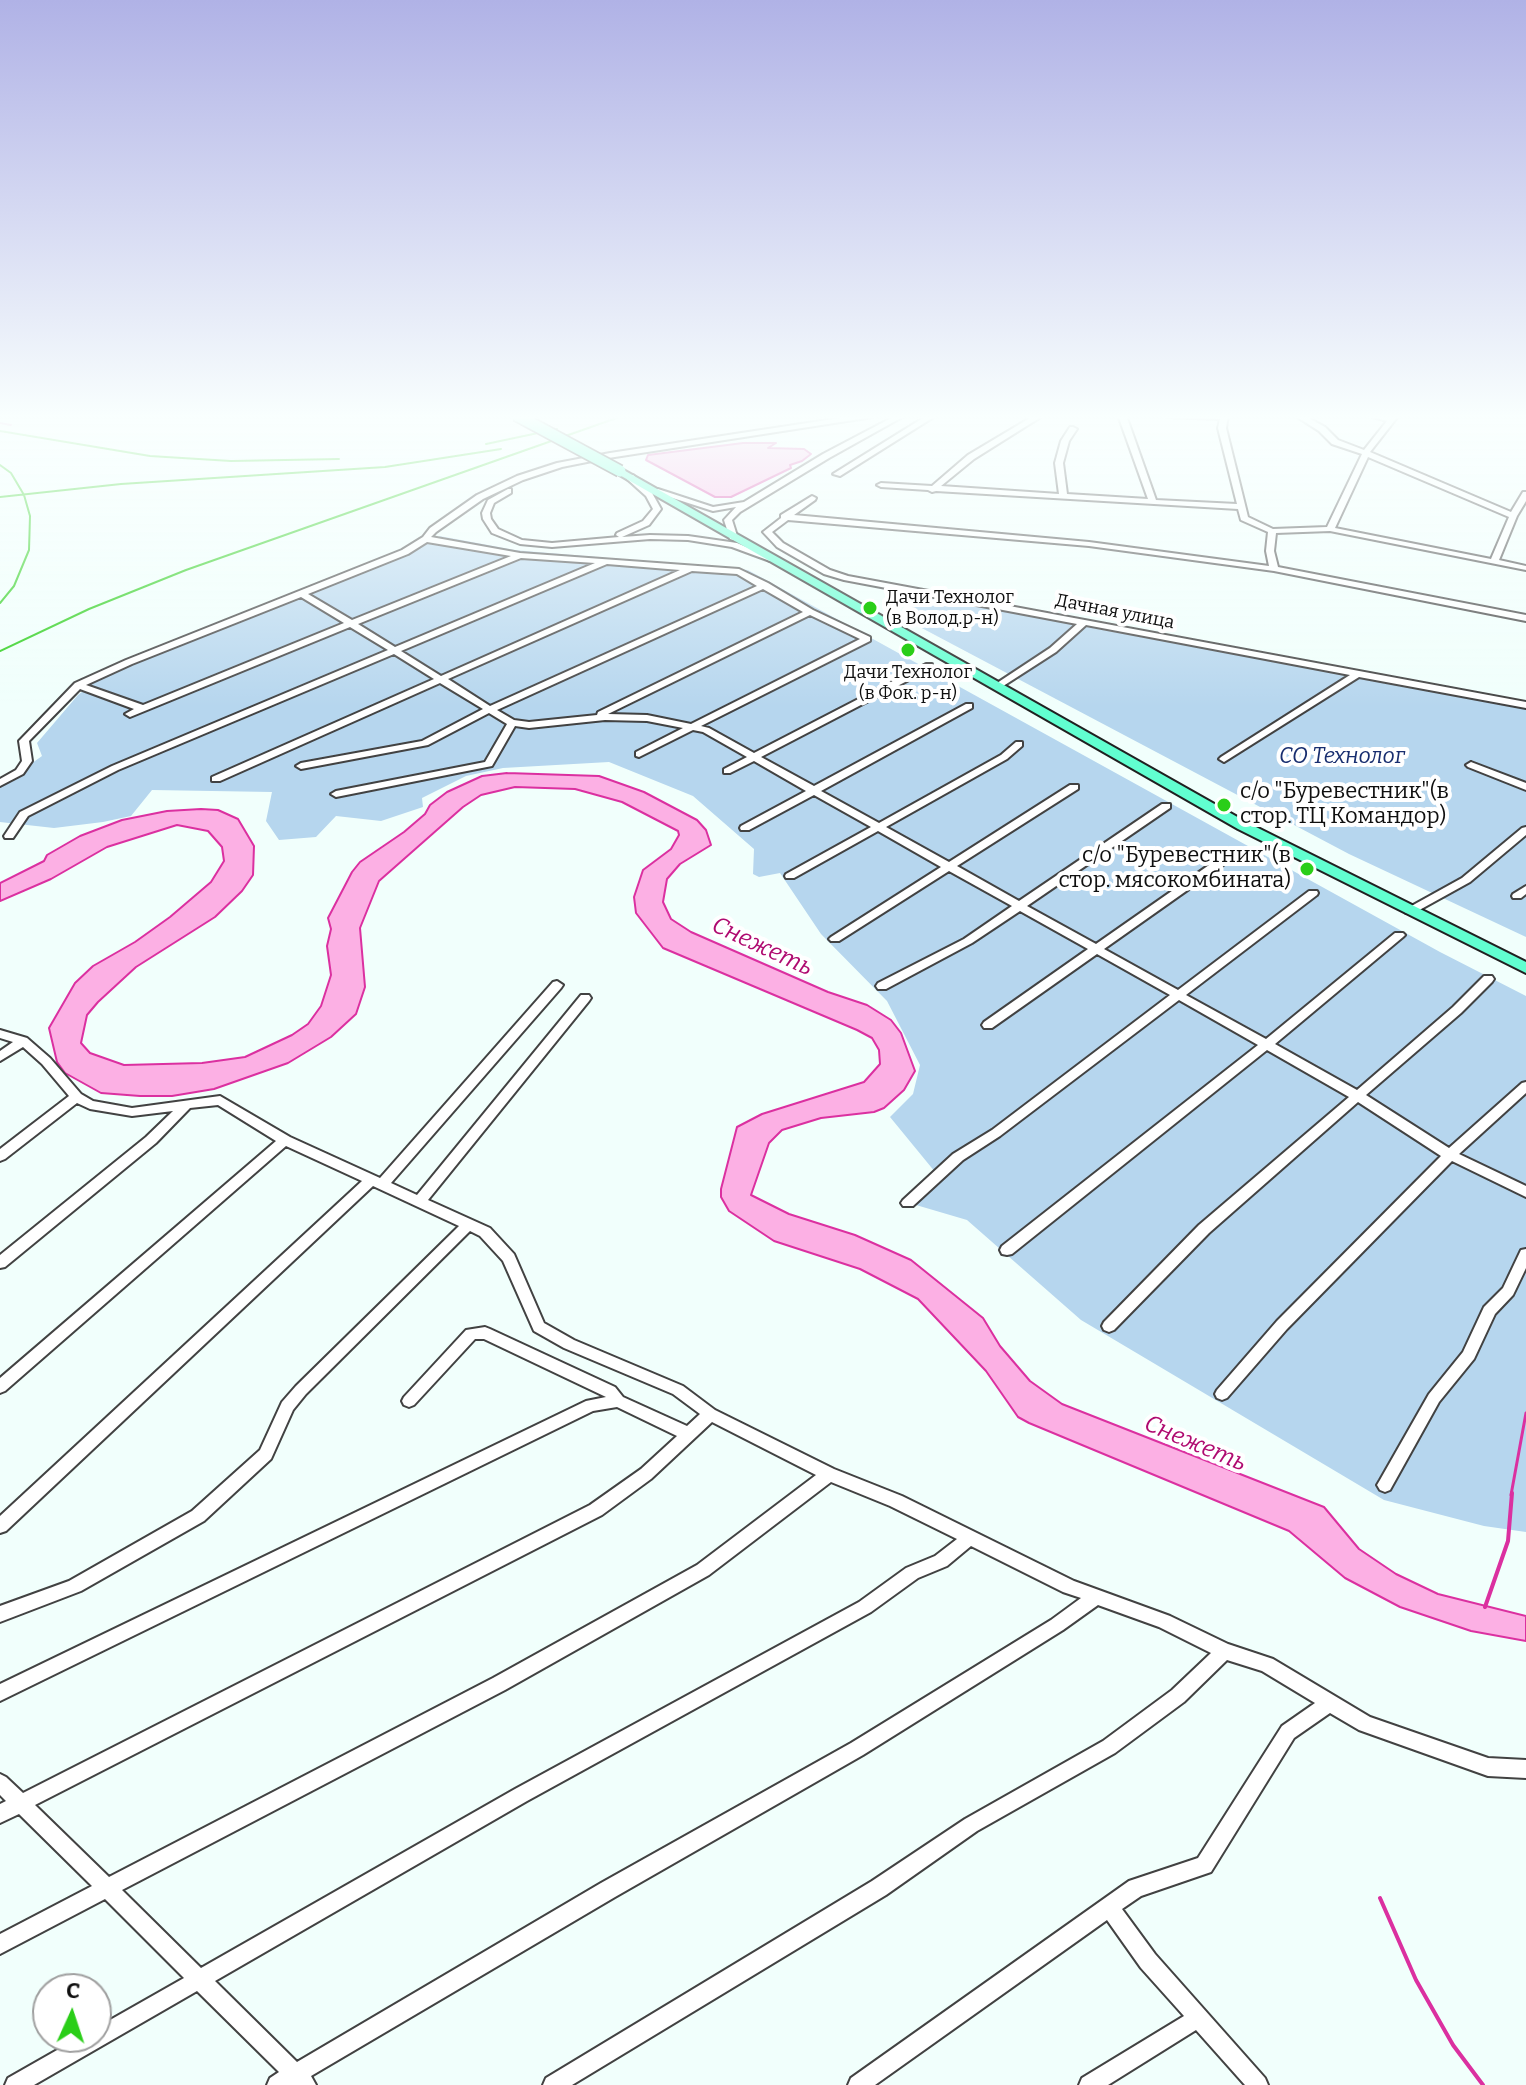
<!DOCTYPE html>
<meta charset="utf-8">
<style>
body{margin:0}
#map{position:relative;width:1526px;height:2085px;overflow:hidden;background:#f1fffc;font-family:Bitter,serif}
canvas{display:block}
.north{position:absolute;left:32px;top:1973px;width:80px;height:80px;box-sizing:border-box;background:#fff;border:2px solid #9f9f9f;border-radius:50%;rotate:3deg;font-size:22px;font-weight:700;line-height:32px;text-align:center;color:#0f0f0f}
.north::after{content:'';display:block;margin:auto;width:28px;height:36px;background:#2ace18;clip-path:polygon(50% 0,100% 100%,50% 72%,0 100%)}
</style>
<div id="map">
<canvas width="1526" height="2085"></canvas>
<div class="north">С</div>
</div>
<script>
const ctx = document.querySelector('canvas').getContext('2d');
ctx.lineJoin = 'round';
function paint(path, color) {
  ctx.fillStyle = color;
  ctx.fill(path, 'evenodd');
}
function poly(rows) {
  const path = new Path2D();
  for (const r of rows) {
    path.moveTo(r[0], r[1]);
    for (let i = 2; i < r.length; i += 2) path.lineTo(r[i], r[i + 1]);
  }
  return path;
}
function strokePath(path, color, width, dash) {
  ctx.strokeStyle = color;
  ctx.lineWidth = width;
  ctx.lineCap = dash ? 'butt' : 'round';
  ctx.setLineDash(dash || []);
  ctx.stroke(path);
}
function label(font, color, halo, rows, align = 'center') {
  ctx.font = font + ' Bitter,serif';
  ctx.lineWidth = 8;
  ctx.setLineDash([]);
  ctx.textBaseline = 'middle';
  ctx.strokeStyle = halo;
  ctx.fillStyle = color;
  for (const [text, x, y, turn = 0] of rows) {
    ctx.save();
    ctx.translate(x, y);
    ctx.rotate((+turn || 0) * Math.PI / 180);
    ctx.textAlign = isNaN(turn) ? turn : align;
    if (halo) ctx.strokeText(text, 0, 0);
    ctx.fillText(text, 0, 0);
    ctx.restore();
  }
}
paint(poly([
 [440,536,515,550,748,570,1440,952,1526,996,1526,1532,1484,1526,1384,1500,1081,1320,967,1220,916,1205,940,1178,890,1117,913,1094,920,1065,887,1001,821,934,780,873,759,877,753,874,754,849,693,796,609,762,503,768,466,776,422,798,423,807,381,821,336,816,316,837,279,840,266,821,272,792,152,790,131,816,103,822,54,828,0,822,0,786,42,756,37,743,78,695,109,671,407,554],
 [925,597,1526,708,1526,937,1349,854,899,616]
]), '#b6d6ee');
const water = poly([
 [743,443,776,443,768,448,804,449,811,454,802,461,790,465,791,468,731,497,715,497,646,460,648,455,743,443],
 [507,773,599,776,644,792,697,820,706,830,711,845,680,864,667,879,663,902,671,919,691,932,828,992,867,1005,891,1020,901,1033,915,1071,904,1090,884,1108,874,1112,821,1118,782,1130,769,1143,751,1195,789,1214,855,1235,911,1260,983,1318,1000,1346,1030,1381,1062,1404,1324,1507,1359,1549,1396,1574,1438,1594,1526,1616,1526,1641,1471,1631,1400,1607,1345,1578,1289,1531,1029,1423,1018,1417,986,1371,918,1299,860,1269,774,1241,729,1211,721,1197,721,1189,737,1127,762,1114,864,1082,880,1064,879,1050,872,1038,857,1030,663,948,636,913,634,897,643,870,671,849,679,835,678,831,622,802,575,789,515,787,481,795,463,807,379,881,360,928,365,987,356,1014,331,1037,288,1063,214,1089,172,1096,140,1096,101,1093,65,1073,57,1062,49,1028,75,983,93,966,135,942,170,917,211,882,224,861,222,847,208,831,177,825,107,847,51,879,0,901,0,883,44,861,47,855,80,836,122,820,167,811,201,809,218,810,238,819,254,846,253,875,242,891,215,917,136,967,98,1002,87,1015,81,1043,90,1053,124,1065,202,1063,245,1057,292,1035,308,1024,321,1006,331,975,327,946,331,929,328,918,352,872,360,862,404,832,425,814,430,805,447,792,482,776,507,773]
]);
paint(water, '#fcb0e4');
strokePath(water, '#db30a0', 2);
strokePath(poly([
 [0,423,11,425]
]), '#db30a0', 2);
strokePath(poly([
 [1511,1495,1526,1413]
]), '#db30a0', 3);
strokePath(poly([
 [1485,1607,1508,1541,1512,1493],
 [1380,1898,1416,1980,1453,2045,1483,2085]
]), '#db30a0', 4);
const minor = poly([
 [860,415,877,415,873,417,602,459,562,467,523,480,483,499,436,532,431,537,520,553,739,569,768,583,813,610,870,637,870,641,701,726,709,728,754,753,926,664,932,664,932,668,761,757,814,786,966,704,972,704,972,708,821,791,879,823,1001,755,1016,742,1022,742,1022,746,1007,759,886,827,949,862,1070,785,1078,785,1078,789,957,866,1019,901,1162,804,1170,804,1170,808,1027,906,1096,944,1232,849,1240,849,1241,851,1240,853,1104,949,1178,990,1309,891,1317,891,1318,893,1317,895,1186,995,1266,1039,1395,933,1403,933,1405,935,1403,937,1275,1044,1357,1090,1453,1007,1484,976,1492,976,1494,979,1492,982,1461,1013,1366,1095,1449,1148,1522,1083,1526,1082,1526,1093,1459,1154,1526,1186,1526,1197,1452,1161,1287,1329,1227,1398,1222,1400,1217,1398,1215,1394,1217,1390,1277,1321,1441,1156,1358,1102,1209,1233,1114,1330,1109,1332,1104,1330,1102,1326,1104,1322,1199,1225,1349,1097,1267,1050,1012,1254,1007,1255,1002,1254,1000,1250,1002,1246,1258,1045,1179,1000,1000,1136,963,1160,913,1206,903,1206,901,1203,903,1200,953,1154,992,1130,1170,995,1097,954,992,1028,984,1028,982,1025,984,1022,1088,949,1020,911,972,943,886,989,878,989,876,986,878,983,964,939,1012,906,949,871,839,941,831,941,829,939,831,937,941,867,878,831,794,878,786,878,785,876,786,874,871,827,814,795,749,830,741,830,740,828,741,826,806,791,754,761,730,773,724,773,724,769,747,757,703,732,693,730,639,757,636,756,636,752,683,728,647,721,605,720,529,728,515,726,492,766,336,797,331,794,336,791,485,762,507,724,489,713,428,745,301,769,296,766,301,763,422,741,483,709,440,683,220,781,212,781,212,777,434,679,394,654,118,770,28,816,13,838,5,838,4,836,20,812,112,766,388,650,350,627,130,717,125,714,134,709,80,689,29,741,32,761,23,774,0,786,0,779,16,770,22,761,19,741,21,739,75,683,126,660,402,550,423,537,430,528,477,495,517,476,557,463,610,453,860,415],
 [427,542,511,556,352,620,308,594,408,554,427,542],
 [521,558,595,563,395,647,358,624,521,558],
 [607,564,680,570,441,676,401,651,607,564],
 [692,571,737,574,757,586,490,706,448,679,692,571],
 [763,589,803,612,598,712,597,715,529,722,514,720,497,710,763,589],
 [301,597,344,623,143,705,86,685,132,664,301,597],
 [810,615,860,639,691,724,647,715,608,714,810,615],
 [897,415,906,415,829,458,740,512,732,520,738,539,737,541,730,539,724,520,736,507,713,511,651,491,658,489,713,507,744,502,823,454,897,415],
 [928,415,937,415,840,476,833,474,928,415],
 [1035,415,1044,415,974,459,941,486,1059,494,1055,463,1061,441,1070,427,1073,427,1077,429,1069,441,1063,463,1067,494,1148,499,1118,415,1126,415,1156,500,1237,504,1218,428,1220,419,1166,417,1162,415,1228,415,1226,428,1248,517,1273,529,1327,527,1362,454,1332,444,1319,431,1294,415,1303,415,1325,427,1338,440,1364,450,1387,421,1366,415,1389,418,1391,415,1399,415,1370,452,1511,512,1523,492,1526,492,1526,501,1517,516,1499,560,1526,566,1526,570,1330,531,1276,533,1274,551,1278,567,1526,615,1526,621,1274,571,1089,546,788,520,772,532,783,543,830,570,848,576,1526,702,1526,708,1359,677,1224,762,1219,759,1221,757,1350,675,1086,625,1056,652,997,690,992,687,994,685,1050,648,1077,624,844,580,824,574,777,547,763,532,781,518,781,515,812,496,816,498,815,500,794,515,1089,542,1269,566,1266,551,1268,532,1241,520,1238,509,936,491,932,492,928,490,881,487,877,485,881,483,932,486,968,455,1035,415],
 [1368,457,1509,517,1491,559,1335,528,1368,457],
 [627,475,633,475,652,493,661,509,649,525,622,537,650,535,688,536,737,543,774,559,770,561,732,547,688,540,650,539,552,547,520,544,492,533,483,519,482,513,488,500,508,489,511,489,511,493,494,503,490,513,491,519,498,529,522,540,552,543,619,537,616,535,617,533,643,521,653,509,646,496,627,479,627,475],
 [1471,762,1526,783,1526,790,1468,767,1466,765,1471,762],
 [1526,827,1526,835,1470,882,1414,913,1406,913,1405,911,1406,909,1462,878,1522,828,1526,827],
 [1526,886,1526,894,1521,898,1513,898,1512,896,1513,894,1526,886],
 [557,981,563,985,561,988,391,1183,417,1195,581,995,589,995,591,998,589,1001,428,1200,490,1228,514,1254,544,1323,574,1340,683,1386,715,1410,834,1469,902,1496,1074,1581,1170,1616,1228,1644,1273,1659,1370,1717,1488,1758,1526,1760,1526,1778,1488,1776,1359,1730,1330,1713,1294,1738,1211,1872,1141,1896,1122,1909,1155,1954,1265,2078,1268,2085,1245,2085,1196,2030,1108,2085,1079,2085,1082,2078,1184,2016,1141,1968,1107,1920,875,2085,848,2085,851,2078,1129,1881,1198,1858,1282,1726,1315,1703,1262,1671,1227,1660,1184,1702,1115,1753,977,1831,886,1895,572,2085,543,2085,546,2078,872,1881,965,1819,1103,1741,1172,1690,1211,1653,1159,1627,1098,1605,1063,1630,863,1755,615,1897,311,2076,316,2085,267,2085,270,2078,279,2072,197,1991,34,2085,5,2085,8,2078,80,2037,96,2037,96,2028,184,1978,105,1899,0,1954,0,1934,92,1886,19,1814,0,1823,0,1804,6,1801,0,1795,0,1774,6,1777,23,1793,590,1505,641,1469,677,1436,617,1407,593,1411,0,1701,0,1684,586,1401,606,1397,484,1339,475,1339,414,1405,409,1407,404,1405,402,1401,404,1397,466,1330,485,1327,490,1329,615,1387,623,1397,687,1426,700,1414,673,1394,564,1348,534,1331,503,1261,480,1236,470,1231,306,1394,293,1410,271,1459,204,1521,81,1591,0,1622,0,1606,69,1581,192,1511,260,1450,282,1402,296,1386,459,1226,373,1186,6,1531,0,1533,0,1516,362,1181,286,1146,5,1391,0,1393,0,1378,276,1141,218,1105,190,1108,156,1143,5,1267,0,1268,0,1255,146,1137,173,1111,132,1116,90,1109,77,1103,5,1159,0,1161,0,1149,69,1096,42,1064,23,1047,0,1061,0,1051,13,1042,0,1038,0,1030,27,1038,50,1058,81,1094,93,1101,132,1108,220,1096,290,1137,380,1178,553,982,557,981],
 [712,1422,816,1475,697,1565,493,1678,109,1877,35,1805,602,1515,651,1479,712,1422],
 [831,1482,890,1506,957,1539,935,1556,906,1568,859,1602,515,1789,201,1968,122,1890,505,1690,709,1575,831,1482],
 [971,1546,1063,1592,1081,1598,1051,1620,851,1743,601,1883,297,2062,215,1981,527,1801,871,1612,918,1578,947,1566,971,1546],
 [1526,1249,1526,1268,1513,1295,1495,1314,1474,1359,1439,1402,1390,1490,1385,1492,1380,1490,1377,1485,1380,1480,1429,1394,1463,1352,1484,1307,1503,1288,1521,1250,1526,1249]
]);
const major = poly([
 [620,468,1248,823,1526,962,1526,973,1238,829,616,473,615,471,620,468]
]);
strokePath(minor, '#424242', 4);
strokePath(major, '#202020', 4);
paint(minor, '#fff');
paint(major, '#61ffd0');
strokePath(poly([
 [0,431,150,456,231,461,339,459],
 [486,444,557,429],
 [0,465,11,473,24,495,30,516,29,550,14,586,0,603],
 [0,497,121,484,385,467,501,449],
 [0,651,89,609,186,570,625,415]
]), '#2ace18', 2);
const majorBridge = poly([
 [516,415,620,471]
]);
strokePath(majorBridge, '#202020', 14, []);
strokePath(majorBridge, '#61ffd0', 11);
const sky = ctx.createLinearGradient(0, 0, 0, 707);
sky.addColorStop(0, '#b0b2e6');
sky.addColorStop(0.59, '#f9fffe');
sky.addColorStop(1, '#f9fffe00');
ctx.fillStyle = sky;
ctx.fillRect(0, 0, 1526, 707);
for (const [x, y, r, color] of [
 [870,608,8,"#2ace18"],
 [908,650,8,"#2ace18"],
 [1224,805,8,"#2ace18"],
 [1307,869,8,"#2ace18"]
]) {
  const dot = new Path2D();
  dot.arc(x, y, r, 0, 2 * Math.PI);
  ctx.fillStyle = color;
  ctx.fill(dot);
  strokePath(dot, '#fff', 3);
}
label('18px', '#0f0f0f', '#fff', [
 ["Дачи Технолог",886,598],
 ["(в Волод.р-н)",886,619],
 ["Дачи Технолог",908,673,"center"],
 ["(в Фок. р-н)",908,694,"center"]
], 'left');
label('18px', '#0f0f0f', '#fff', [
 ["Дачная улица",1115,612,11]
]);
label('italic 22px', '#182e6f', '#fff', [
 ["СО Технолог",1342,757]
]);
label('22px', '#0f0f0f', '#fff', [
 ["с/о \"Буревестник\"(в",1240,792],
 ["стор. ТЦ Командор)",1240,817],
 ["с/о \"Буревестник\"(в",1291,856,"right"],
 ["стор. мясокомбината)",1291,881,"right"]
], 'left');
label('italic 24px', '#af0a70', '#fff', [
 ["Снежеть",762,947,25],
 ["Снежеть",1195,1444,23]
]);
</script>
